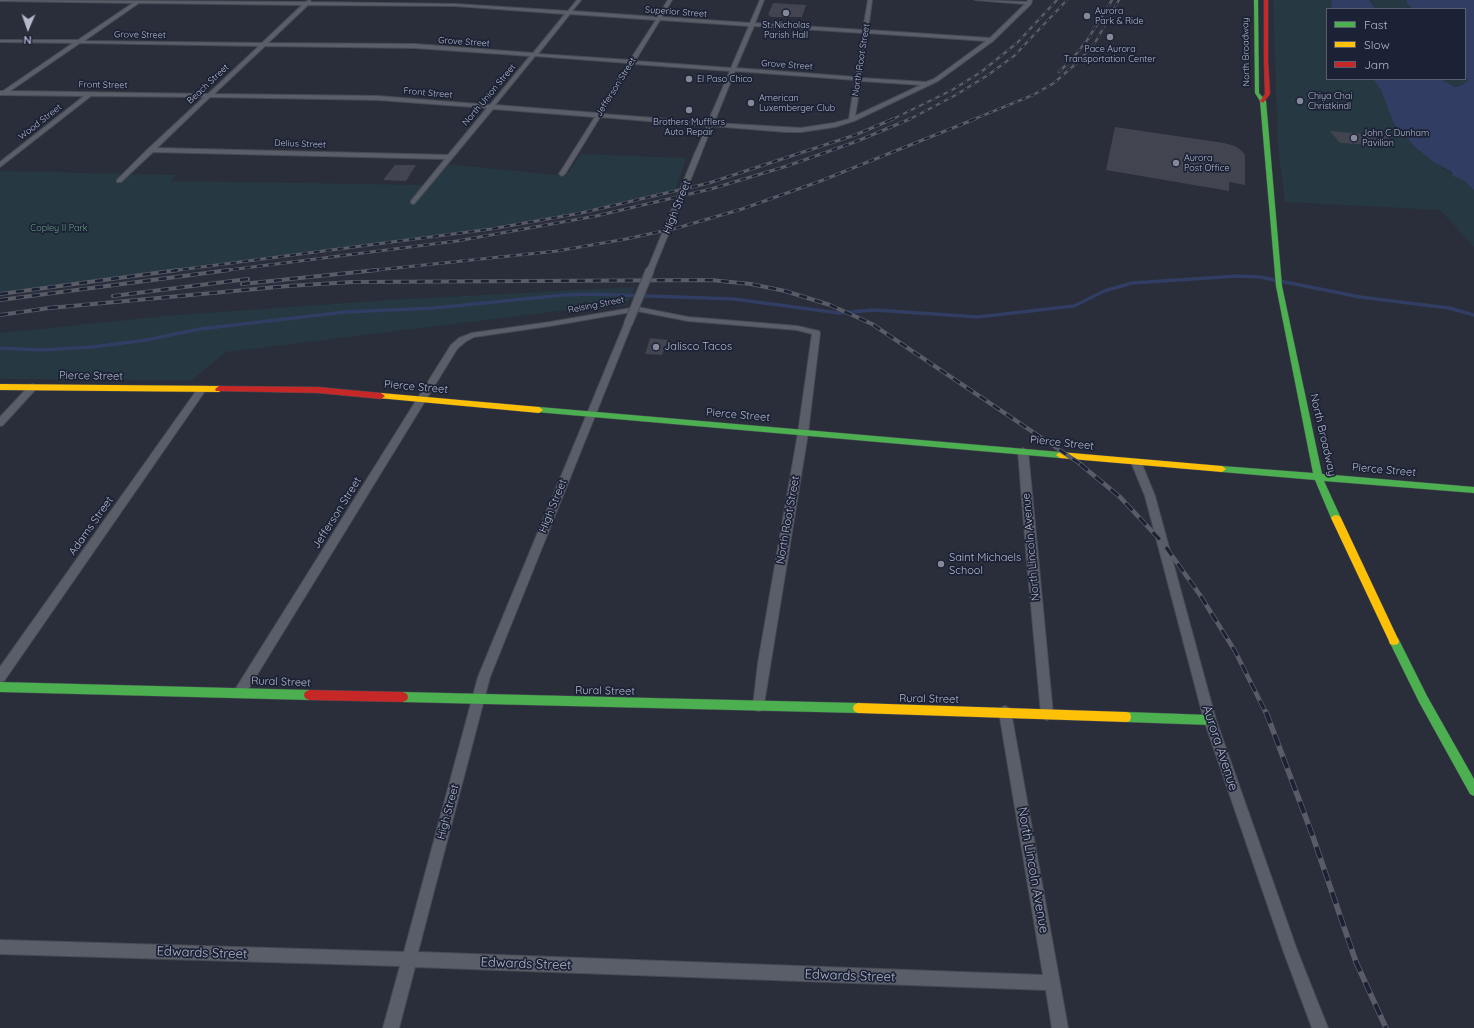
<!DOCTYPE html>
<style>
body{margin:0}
#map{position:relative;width:1474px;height:1028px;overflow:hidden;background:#2a2e3a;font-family:Quicksand,sans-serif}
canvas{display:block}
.legend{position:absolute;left:1326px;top:8px;width:140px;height:72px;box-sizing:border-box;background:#1c2236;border:1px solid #595e72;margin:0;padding:5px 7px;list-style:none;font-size:12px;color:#b4b9cc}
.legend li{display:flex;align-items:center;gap:8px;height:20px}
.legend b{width:20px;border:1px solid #595e72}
.north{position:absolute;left:8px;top:8px;width:40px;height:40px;-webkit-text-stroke:3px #1c2236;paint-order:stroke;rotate:182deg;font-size:11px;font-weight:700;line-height:16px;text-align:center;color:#b4b9cc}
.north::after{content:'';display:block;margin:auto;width:14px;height:18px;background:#b4b9cc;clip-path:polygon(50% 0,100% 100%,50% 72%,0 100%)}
</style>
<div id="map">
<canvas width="1474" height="1028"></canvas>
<ul class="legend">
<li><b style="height:5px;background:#4caf50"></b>Fast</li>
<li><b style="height:5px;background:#ffc107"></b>Slow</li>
<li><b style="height:5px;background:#c62828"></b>Jam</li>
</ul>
<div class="north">N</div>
</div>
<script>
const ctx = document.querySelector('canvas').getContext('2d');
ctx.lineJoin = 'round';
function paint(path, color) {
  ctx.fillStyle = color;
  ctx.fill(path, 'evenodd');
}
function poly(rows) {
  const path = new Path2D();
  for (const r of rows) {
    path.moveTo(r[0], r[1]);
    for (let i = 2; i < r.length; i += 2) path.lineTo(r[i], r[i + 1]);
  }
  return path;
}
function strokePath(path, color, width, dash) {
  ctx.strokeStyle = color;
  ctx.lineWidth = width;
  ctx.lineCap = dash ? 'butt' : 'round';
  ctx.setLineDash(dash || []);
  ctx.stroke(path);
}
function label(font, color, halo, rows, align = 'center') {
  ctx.font = font + ' Quicksand,sans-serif';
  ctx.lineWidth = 3.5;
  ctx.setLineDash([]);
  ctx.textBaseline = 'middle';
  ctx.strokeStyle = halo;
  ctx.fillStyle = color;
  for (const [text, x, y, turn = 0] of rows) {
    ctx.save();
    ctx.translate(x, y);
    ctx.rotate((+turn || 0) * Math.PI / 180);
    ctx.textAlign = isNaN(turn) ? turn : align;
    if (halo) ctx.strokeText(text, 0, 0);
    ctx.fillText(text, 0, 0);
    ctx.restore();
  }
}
paint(poly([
 [1273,0,1331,0,1332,9,1327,9,1327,79,1373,79,1381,90,1394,124,1416,148,1435,163,1463,180,1474,190,1474,247,1440,210,1285,202,1278,148],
 [1369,0,1407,0,1409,6,1413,8,1375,9],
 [1465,76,1468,79,1468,81,1460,86,1452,86,1440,79,1465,79],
 [581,154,686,158,675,191,564,215,457,233,0,292,0,171,176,175,171,181,430,185,448,164,566,176],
 [635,287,626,306,608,305,226,352,192,380,0,379,0,333,165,316,389,300]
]), '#263841');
paint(poly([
 [1331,0,1369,0,1375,9,1332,9],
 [1407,0,1474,0,1474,190,1463,180,1453,176,1452,172,1435,163,1416,148,1394,124,1381,90,1373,79,1440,79,1455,87,1460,86,1468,81,1468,79,1465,76,1465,9,1413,9,1407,4]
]), '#313d62');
strokePath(poly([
 [0,348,41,350,93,347,146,340,200,329,345,312,434,308,564,295,591,294,734,299,839,313,875,310,978,317,1074,306,1104,291,1132,283,1238,276,1260,277,1360,297,1449,308,1474,315]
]), '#313d62', 3.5);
paint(poly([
 [773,3,806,5,802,17,770,17,771,16,768,15],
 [1115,127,1224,143,1235,146,1242,151,1245,155,1245,185,1229,182,1229,191,1106,170],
 [1330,131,1388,136,1388,138,1361,144,1340,143],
 [395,165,416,165,406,181,383,180],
 [650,338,668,340,662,355,645,354]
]), '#424550');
const street = poly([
 [0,0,305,2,310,0,311,2,455,4,568,11,577,0,581,0,572,11,657,17,668,0,672,0,662,17,750,23,760,0,764,0,755,23,863,30,868,0,872,0,868,30,990,38,1025,4,975,0,1027,2,1028,0,1032,0,1031,4,993,41,938,81,854,121,835,127,801,132,786,132,712,126,702,151,699,153,696,151,707,126,600,117,565,174,562,176,559,174,595,117,493,109,415,203,413,204,411,203,411,201,445,159,153,152,121,182,117,182,117,180,148,149,204,97,91,96,0,167,0,162,84,96,0,95,0,91,3,91,73,43,0,42,0,40,78,40,133,3,0,1,0,0],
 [139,3,302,5,262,43,84,41,139,3],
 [308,5,455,6,565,14,533,53,415,44,268,43,308,5],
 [570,14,656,20,630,60,538,54,570,14],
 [660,20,749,26,731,68,635,61,660,20],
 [754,26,863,33,856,77,736,68,754,26],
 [867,33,986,41,934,79,926,82,861,78,867,33],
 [80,43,259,46,208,94,10,91,80,43],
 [265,46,415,48,530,56,490,105,378,96,214,94,265,46],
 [535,56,628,63,597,113,495,105,535,56],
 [633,64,730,71,708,122,602,114,633,64],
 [735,71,855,80,849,119,834,123,801,128,714,123,735,71],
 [861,81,921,85,855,116,861,81],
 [210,97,378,100,487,108,448,155,157,148,210,97],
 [637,307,688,317,797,326,819,331,820,333,808,433,763,710,759,711,755,710,753,706,758,663,798,433,812,334,797,330,688,321,637,311,550,326,474,337,465,342,457,349,244,696,240,697,236,696,234,692,236,688,451,345,459,338,472,333,550,322,637,307],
 [625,322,631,322,632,324,490,677,418,952,1043,975,999,712,1001,708,1005,706,1009,708,1011,712,1068,1028,1052,1028,1046,990,415,967,399,1028,383,1028,400,966,0,954,0,940,404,952,478,677,625,322],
 [33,384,37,387,36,389,3,425,0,426,0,417,30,385,33,384],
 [202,386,206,389,205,391,4,681,0,682,0,667,199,387,202,386],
 [1023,448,1028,451,1053,714,1051,718,1047,720,1043,718,1041,714,1027,562,1018,451,1023,448],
 [1136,459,1141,462,1155,496,1216,720,1297,950,1328,1028,1312,1028,1283,950,1204,720,1145,496,1131,462,1136,459]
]);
const fast = poly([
 [1254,0,1258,0,1259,93,1266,101,1282,286,1322,474,1474,487,1474,493,1324,481,1341,518,1339,520,1336,521,1333,520,1331,518,1315,480,1222,472,1218,469,1222,466,1313,473,1276,286,1260,101,1255,93,1254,0],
 [539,407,1060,452,1064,455,1060,458,536,412,535,410,539,407],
 [1394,637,1398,638,1427,696,1474,779,1474,796,1470,794,1419,702,1389,641,1390,638,1394,637],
 [0,682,309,690,313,692,314,695,313,698,309,700,0,692,0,682],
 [403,692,858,703,862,705,863,708,862,711,858,713,403,702,399,700,398,697,399,694,403,692],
 [1126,712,1210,715,1214,716,1215,720,1214,724,1210,725,1126,722,1122,721,1121,717,1122,713,1126,712]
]);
const slow = poly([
 [0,384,219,386,223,389,219,392,0,390,0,384],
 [381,393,539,407,543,410,539,413,378,398,377,396,378,394,381,393],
 [1060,452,1222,466,1226,469,1222,472,1060,458,1056,455,1060,452],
 [1336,515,1339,516,1341,518,1399,641,1398,644,1394,645,1390,644,1389,641,1331,518,1333,516,1336,515],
 [858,703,1126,712,1130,713,1131,717,1130,721,1126,722,858,713,854,711,853,708,854,705,858,703]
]);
const jam = poly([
 [1264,0,1268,0,1268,61,1270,94,1263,103,1260,101,1265,94,1264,61,1264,0],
 [219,386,318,387,381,393,385,396,381,399,318,393,216,391,215,389,219,386],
 [309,690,403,692,407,694,408,697,407,700,403,702,309,700,305,698,304,695,305,692,309,690]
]);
strokePath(street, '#464a53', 2);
strokePath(fast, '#464a53', 1);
strokePath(slow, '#464a53', 1);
strokePath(jam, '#464a53', 1);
paint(street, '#5a5e68');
paint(fast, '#4caf50');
paint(slow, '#ffc107');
paint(jam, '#c62828');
const railFar4 = poly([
 [1059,72,1073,58,1088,39,1112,0],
 [891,120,952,90,981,72,1017,43,1057,0],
 [908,120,954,96,988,75,1014,56,1067,0],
 [972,120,1033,95,1054,83,1080,60,1096,41,1119,0]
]);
const railFar3 = poly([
 [171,271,491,229,581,213,709,183,855,135,893,119],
 [221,271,457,241,596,216,711,189,787,166,855,142,910,119],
 [367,271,557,251,626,239,677,228,742,209,818,182,975,119]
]);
const railFar2 = poly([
 [242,284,377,270],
 [0,294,178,270],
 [113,296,248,279],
 [0,300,229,270],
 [50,308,288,286,352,282,710,280,751,284,785,291,830,305,872,324,1082,465],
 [0,315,56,307]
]);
const railFar1 = poly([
 [1080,464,1120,497,1163,543,1200,595,1235,651,1266,713]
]);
const rail = poly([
 [1266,712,1312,834,1356,962,1386,1028]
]);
strokePath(railFar4, '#595c66', 2.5);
strokePath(railFar3, '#595c66', 3);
strokePath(railFar2, '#595c66', 4);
strokePath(railFar1, '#595c66', 4.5);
strokePath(rail, '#595c66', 5.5);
strokePath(railFar4, '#1c2236', 1.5, [4.5]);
strokePath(railFar3, '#1c2236', 2, [6]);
strokePath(railFar2, '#1c2236', 2.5, [8]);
strokePath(railFar1, '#1c2236', 3, [10]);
strokePath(rail, '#1c2236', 4, [12]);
const streetBridgeFar1 = poly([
 [650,271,699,151]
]);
const streetBridge = poly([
 [628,324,650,270]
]);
strokePath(streetBridgeFar1, '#464a53', 8, []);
strokePath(streetBridge, '#464a53', 10, []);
strokePath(streetBridgeFar1, '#5a5e68', 6);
strokePath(streetBridge, '#5a5e68', 8);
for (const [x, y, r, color] of [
 [786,13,4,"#848899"],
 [1087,16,4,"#848899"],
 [1110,37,4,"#848899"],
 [689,79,4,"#848899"],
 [1300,101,4,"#848899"],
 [751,103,4,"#848899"],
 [689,110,4,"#848899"],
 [1354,138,4,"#848899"],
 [1176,163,4,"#848899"],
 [656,347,4,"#848899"],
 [941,564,4,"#848899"]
]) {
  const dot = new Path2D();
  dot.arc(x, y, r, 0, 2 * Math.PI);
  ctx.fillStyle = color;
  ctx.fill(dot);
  strokePath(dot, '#1c2236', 1.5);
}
label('9px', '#b4b9cc', '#1c2236', [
 ["Aurora",1095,11],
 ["Park & Ride",1095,21],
 ["St. Nicholas",786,25,"center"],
 ["Parish Hall",786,35,"center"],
 ["Pace Aurora",1110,49,"center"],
 ["Transportation Center",1110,59,"center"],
 ["El Paso Chico",697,79],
 ["Chiya Chai",1308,96],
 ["Christkindl",1308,106],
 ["American",759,98],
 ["Luxemberger Club",759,108],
 ["Brothers Mufflers",689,122,"center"],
 ["Auto Repair",689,132,"center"],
 ["John C Dunham",1362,133],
 ["Pavilion",1362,143],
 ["Aurora",1184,158],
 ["Post Office",1184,168]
], 'left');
label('9px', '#b4b9cc', '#1c2236', [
 ["Superior Street",676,12,4],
 ["Grove Street",140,35,1],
 ["Grove Street",464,42,4],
 ["North Broadway",1246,52,-91],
 ["North Root Street",861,60,-81],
 ["Grove Street",787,65,4],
 ["Beach Street",208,84,-43],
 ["Front Street",103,85,1],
 ["Jefferson Street",616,87,-58],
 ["Front Street",428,93,5],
 ["North Union Street",489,95,-50],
 ["Wood Street",40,122,-38],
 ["Delius Street",300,144,2],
 ["Reising Street",596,305,-11]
]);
label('9px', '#699f7e', '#1c2236', [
 ["Copley II Park",59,228]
]);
label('11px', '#b4b9cc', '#1c2236', [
 ["High Street",677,207,-68],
 ["Pierce Street",91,376,1],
 ["Pierce Street",416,387,5],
 ["Pierce Street",738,415,5],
 ["North Broadway",1323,435,77],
 ["Pierce Street",1062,443,6],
 ["Pierce Street",1384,470,5],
 ["High Street",553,506,-68],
 ["Jefferson Street",337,513,-58],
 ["North Root Street",788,520,-80],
 ["Adams Street",91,526,-55],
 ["North Lincoln Avenue",1031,547,-95],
 ["Rural Street",281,682,2],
 ["Rural Street",605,691,1],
 ["Rural Street",929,699,1],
 ["High Street",448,812,-75]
]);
label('11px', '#b4b9cc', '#1c2236', [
 ["Jalisco Tacos",664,347],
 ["Saint Michaels",949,558],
 ["School",949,571]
], 'left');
label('13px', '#b4b9cc', '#1c2236', [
 ["Aurora Avenue",1220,748,72],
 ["North Lincoln Avenue",1033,870,80],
 ["Edwards Street",202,953,2],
 ["Edwards Street",526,964,2],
 ["Edwards Street",850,976,2]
]);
</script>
